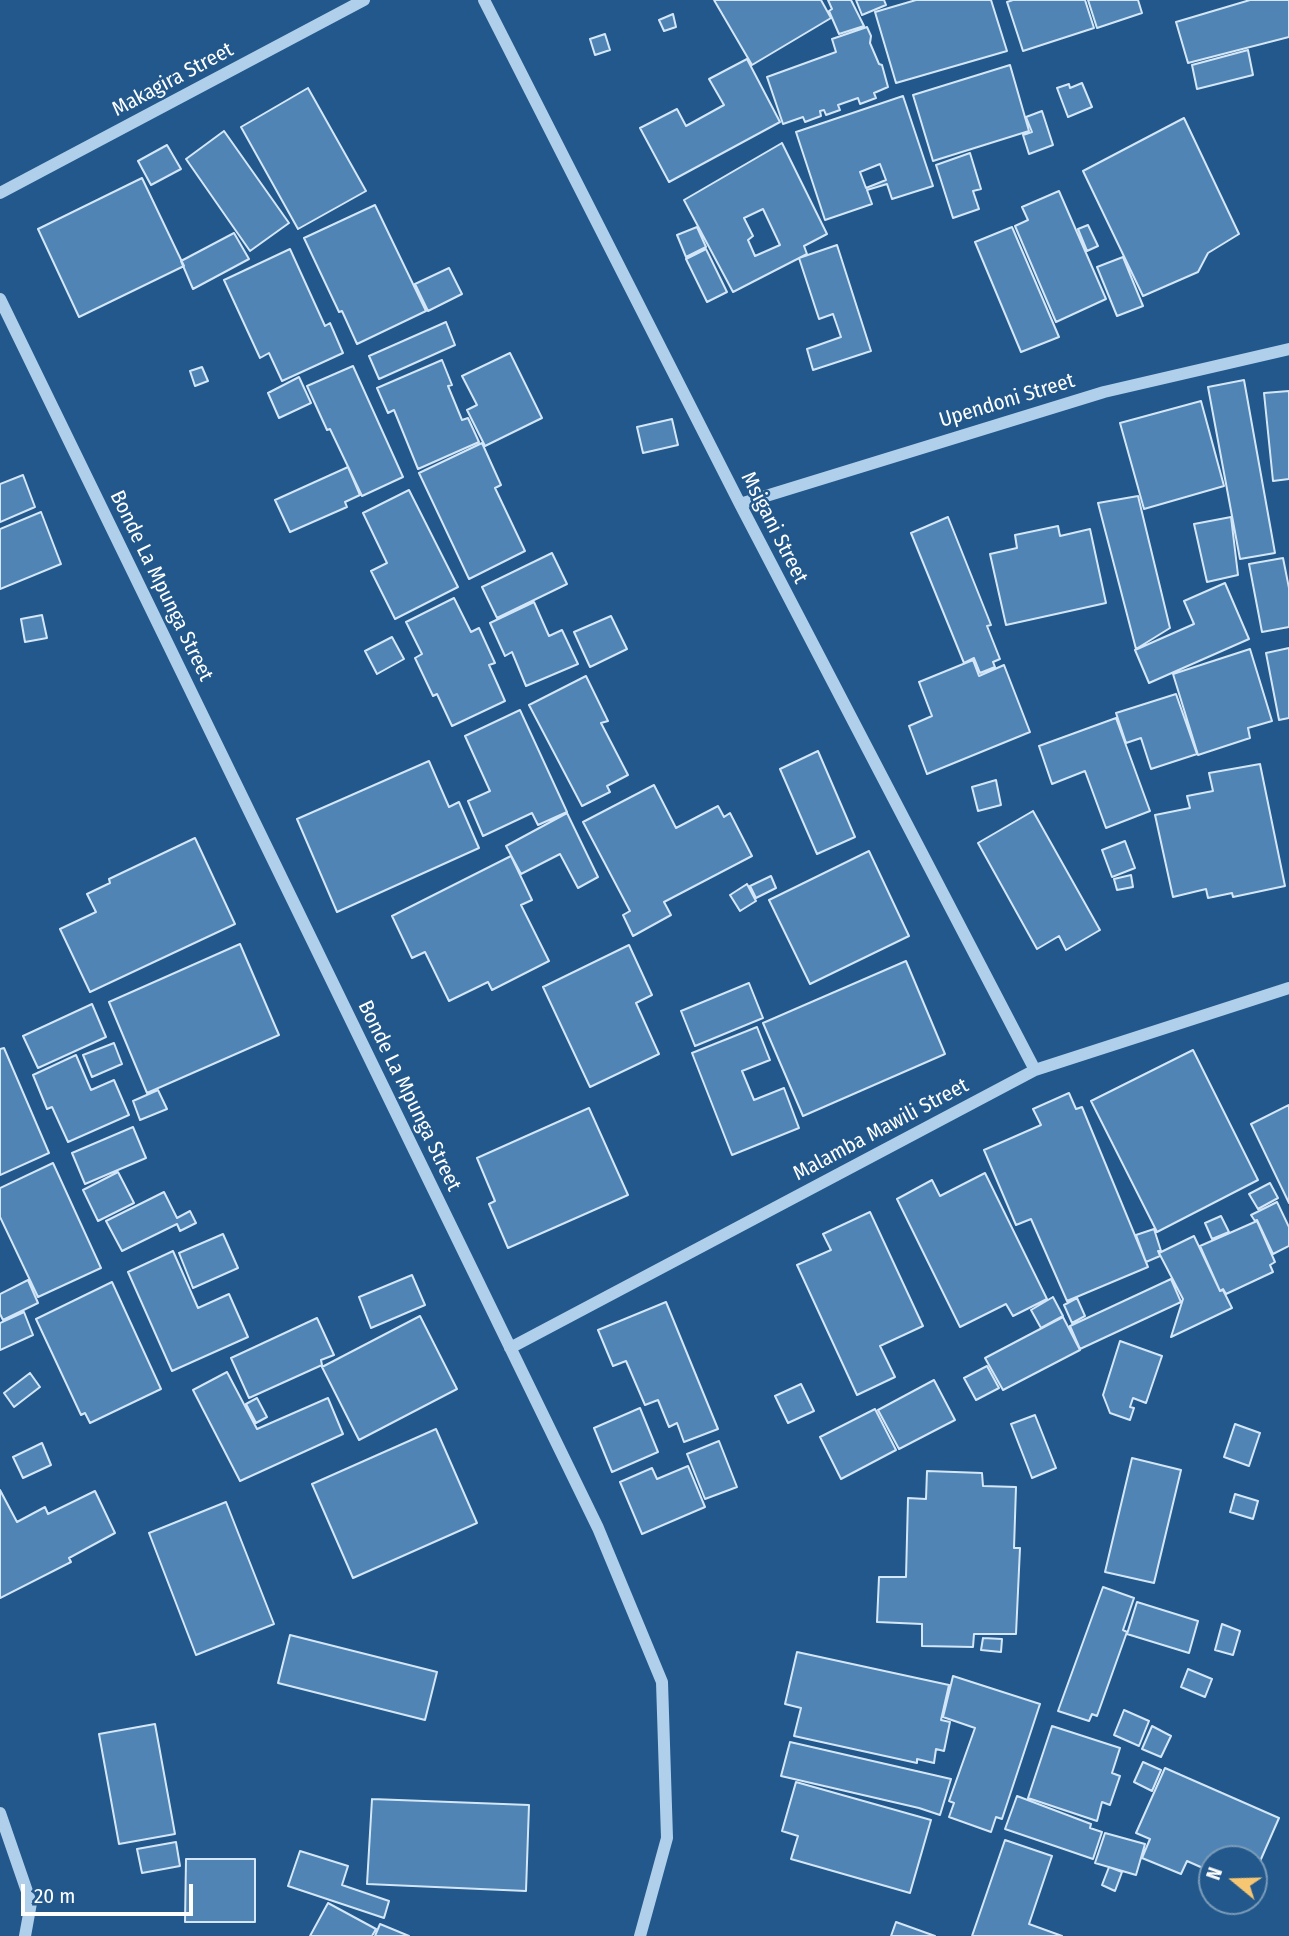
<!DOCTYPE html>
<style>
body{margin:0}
#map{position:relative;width:1289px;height:1936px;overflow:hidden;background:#22588b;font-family:"Fira Sans Condensed",sans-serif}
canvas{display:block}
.north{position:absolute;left:1198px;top:1845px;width:70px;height:70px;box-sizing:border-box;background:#22588b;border:2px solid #7a9bb9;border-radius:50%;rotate:289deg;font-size:19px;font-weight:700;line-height:28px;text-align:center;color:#fff}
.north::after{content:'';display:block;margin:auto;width:24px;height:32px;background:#f6c672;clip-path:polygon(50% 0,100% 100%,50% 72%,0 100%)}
.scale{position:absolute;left:21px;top:1884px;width:172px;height:32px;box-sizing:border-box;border:4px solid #fff;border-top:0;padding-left:9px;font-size:21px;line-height:24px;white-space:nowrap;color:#fff;-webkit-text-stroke:5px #22588b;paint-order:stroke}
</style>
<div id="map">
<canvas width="1289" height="1936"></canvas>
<div class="north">N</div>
<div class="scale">20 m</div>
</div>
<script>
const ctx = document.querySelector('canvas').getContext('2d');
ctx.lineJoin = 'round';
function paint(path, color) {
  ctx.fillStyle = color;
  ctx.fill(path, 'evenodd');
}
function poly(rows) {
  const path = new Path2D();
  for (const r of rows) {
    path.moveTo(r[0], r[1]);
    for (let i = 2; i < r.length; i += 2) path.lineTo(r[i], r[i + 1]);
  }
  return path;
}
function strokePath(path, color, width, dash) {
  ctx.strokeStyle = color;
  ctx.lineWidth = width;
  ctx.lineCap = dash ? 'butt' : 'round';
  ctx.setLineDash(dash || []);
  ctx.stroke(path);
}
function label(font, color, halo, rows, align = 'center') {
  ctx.font = font + ' "Fira Sans Condensed",sans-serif';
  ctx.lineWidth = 5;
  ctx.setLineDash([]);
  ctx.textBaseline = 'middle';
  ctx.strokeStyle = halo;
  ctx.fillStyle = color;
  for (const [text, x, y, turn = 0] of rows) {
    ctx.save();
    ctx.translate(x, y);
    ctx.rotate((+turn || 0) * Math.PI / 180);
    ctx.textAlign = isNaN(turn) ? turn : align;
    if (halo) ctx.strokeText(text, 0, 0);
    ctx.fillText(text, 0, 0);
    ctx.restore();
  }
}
const building = poly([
 [714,0,821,0,831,18,752,65,714,0],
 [828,0,851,0,864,26,839,34,829,11,832,9,828,0],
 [856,0,884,0,886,5,862,15,856,0],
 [916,0,991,0,1007,51,896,83,875,12,916,0],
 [1013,0,1085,0,1094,28,1023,51,1007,2,1013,0],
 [1088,0,1138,0,1142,13,1097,28,1088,0],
 [1250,0,1289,0,1289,37,1188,63,1176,22,1250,0],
 [673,14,676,27,664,31,659,20,673,14],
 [867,27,871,36,870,43,879,64,882,65,888,87,874,93,876,98,860,104,858,98,838,105,840,110,826,115,824,110,820,111,821,116,805,122,803,117,783,124,767,77,836,52,832,39,867,27],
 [605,34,610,50,595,55,590,39,605,34],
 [1248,50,1253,75,1197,89,1192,65,1248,50],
 [747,59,780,122,669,182,640,128,677,109,686,126,724,105,709,79,747,59],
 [1010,65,1029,131,933,161,913,95,1010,65],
 [1082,83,1092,107,1068,117,1057,88,1069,84,1070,88,1082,83],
 [308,88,366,191,298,229,241,127,308,88],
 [903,96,933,186,892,199,887,184,867,190,872,204,825,220,796,132,903,96],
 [880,164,886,180,866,188,860,172,880,164],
 [1042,111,1053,145,1029,154,1023,135,1032,132,1026,117,1042,111],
 [1184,118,1239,234,1208,253,1198,272,1143,296,1083,171,1184,118],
 [224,131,289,223,250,251,186,159,224,131],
 [782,143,827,234,804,246,807,254,733,292,684,200,782,143],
 [763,209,780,245,755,256,748,240,753,236,744,218,763,209],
 [167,145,181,169,151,185,138,161,167,145],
 [970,153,981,189,973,191,979,209,953,218,936,165,970,153],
 [142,178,184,266,79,317,38,229,142,178],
 [1059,191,1106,299,1056,322,1015,226,1028,220,1022,207,1059,191],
 [375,205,426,311,357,344,342,311,339,312,304,238,375,205],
 [1088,225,1098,246,1087,251,1078,229,1088,225],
 [697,227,706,247,686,257,677,235,697,227],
 [1012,227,1059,337,1021,352,975,242,1012,227],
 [234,233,249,259,193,289,181,261,234,233],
 [837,245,871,351,813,370,807,349,841,337,833,314,819,319,799,258,837,245],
 [290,249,325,326,330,323,343,353,282,381,269,353,260,358,224,280,290,249],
 [706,249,727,292,707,302,686,259,706,249],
 [1123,257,1143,306,1117,316,1097,267,1123,257],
 [449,268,462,294,428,311,415,284,449,268],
 [446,322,455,345,379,379,369,356,446,322],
 [510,353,542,418,485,446,467,410,477,405,462,376,510,353],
 [442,360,452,385,448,386,462,420,468,418,479,442,418,469,394,410,388,413,377,388,442,360],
 [353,366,403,477,362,496,330,429,327,430,307,386,353,366],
 [202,367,208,381,195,386,190,371,202,367],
 [299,377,311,403,279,418,268,393,299,377],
 [1244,380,1275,553,1240,559,1208,387,1244,380],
 [1289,391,1289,479,1273,481,1264,393,1289,391],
 [1201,401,1224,486,1144,509,1120,423,1201,401],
 [672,419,678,445,643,453,637,427,672,419],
 [482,443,501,485,495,488,525,551,469,579,419,473,482,443],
 [348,467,360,495,345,502,347,507,290,532,275,500,348,467],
 [23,475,35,507,0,522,0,484,23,475],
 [409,490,458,587,395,619,371,571,387,563,363,513,409,490],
 [1138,496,1170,628,1136,649,1098,503,1138,496],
 [41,512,61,564,0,589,0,529,41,512],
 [948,517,991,625,987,626,1000,659,993,662,995,667,980,673,974,658,964,663,911,533,948,517],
 [1231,517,1238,575,1207,582,1194,524,1231,517],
 [1058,526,1060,536,1090,529,1106,603,1006,625,990,554,1017,548,1015,535,1058,526],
 [552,553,567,584,497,618,482,587,552,553],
 [1283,558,1289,588,1289,627,1262,632,1249,564,1283,558],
 [1225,583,1249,639,1149,683,1135,650,1194,624,1184,601,1225,583],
 [454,598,471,632,479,628,495,663,489,665,505,701,452,726,437,694,433,696,415,658,422,654,406,622,454,598],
 [534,602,549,636,562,630,578,664,526,686,512,652,505,656,490,623,534,602],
 [42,615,47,638,25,642,21,619,42,615],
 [611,616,627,649,590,667,574,632,611,616],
 [392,637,404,659,377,674,365,651,392,637],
 [1289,648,1289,718,1279,720,1266,653,1289,648],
 [1250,649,1272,721,1248,728,1250,738,1198,755,1173,674,1250,649],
 [973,660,979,676,1004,665,1030,732,927,774,909,726,932,716,919,682,973,660],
 [586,676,608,721,601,723,628,775,607,786,610,792,582,806,529,705,586,676],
 [1176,694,1197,754,1151,769,1141,738,1126,743,1116,713,1176,694],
 [520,710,567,812,538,825,532,813,483,836,468,801,490,791,465,736,520,710],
 [1116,718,1150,811,1106,828,1085,771,1052,784,1039,746,1116,718],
 [818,751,855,837,817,854,780,769,818,751],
 [429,761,449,807,459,802,479,848,337,912,297,819,429,761],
 [1260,764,1285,886,1233,897,1232,893,1208,898,1206,889,1173,897,1155,815,1190,808,1187,796,1213,791,1209,773,1260,764],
 [996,780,1001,805,978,811,972,787,996,780],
 [654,785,676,828,718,806,724,817,730,813,752,856,664,902,671,915,633,936,623,915,630,911,583,822,654,785],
 [1033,811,1100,930,1066,950,1059,936,1037,949,978,843,1033,811],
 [567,813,598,877,578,888,560,854,521,874,506,846,567,813],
 [195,838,235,924,90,992,60,929,96,912,87,894,110,883,109,879,195,838],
 [1125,841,1135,868,1112,877,1102,850,1125,841],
 [869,851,909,936,810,984,769,900,869,851],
 [511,856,532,900,521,905,549,961,492,990,488,982,449,1001,425,952,412,958,392,916,511,856],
 [1131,875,1133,887,1117,890,1114,879,1131,875],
 [771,876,776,888,756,898,750,886,771,876],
 [747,884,756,901,740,911,730,895,747,884],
 [240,944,279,1035,147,1093,109,1002,240,944],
 [629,945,652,995,636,1003,659,1054,590,1087,543,987,629,945],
 [906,961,945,1054,803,1116,763,1023,906,961],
 [749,983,763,1018,695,1046,681,1011,749,983],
 [92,1004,106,1037,38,1068,23,1036,92,1004],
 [757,1027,770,1060,742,1071,754,1100,784,1088,799,1128,732,1155,692,1053,757,1027],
 [114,1043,122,1064,92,1077,83,1055,114,1043],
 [4,1048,49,1153,0,1175,0,1049,4,1048],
 [1193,1050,1258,1180,1157,1232,1091,1101,1193,1050],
 [76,1055,91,1090,114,1080,129,1115,68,1142,52,1107,47,1109,33,1075,76,1055],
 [158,1090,167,1109,140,1120,133,1101,158,1090],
 [1069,1093,1076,1109,1082,1107,1148,1267,1067,1301,1031,1219,1016,1225,984,1150,1041,1125,1033,1109,1069,1093],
 [1289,1105,1289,1203,1251,1124,1289,1105],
 [589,1108,628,1195,508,1248,489,1204,495,1201,477,1158,589,1108],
 [133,1127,146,1158,85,1184,72,1153,133,1127],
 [53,1163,101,1268,38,1297,0,1217,0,1188,53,1163],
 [118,1172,134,1203,98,1221,83,1190,118,1172],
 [985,1173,1047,1299,1013,1316,1006,1304,960,1327,897,1199,932,1180,940,1196,985,1173],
 [1270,1183,1278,1198,1258,1209,1249,1194,1270,1183],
 [164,1192,177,1218,190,1211,196,1223,180,1231,177,1224,122,1251,106,1221,164,1192],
 [1277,1202,1289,1227,1289,1246,1273,1254,1257,1220,1255,1221,1251,1215,1277,1202],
 [870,1212,923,1326,880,1346,895,1377,857,1395,797,1265,831,1250,823,1234,870,1212],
 [1221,1216,1229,1232,1212,1239,1205,1223,1221,1216],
 [1257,1221,1275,1262,1270,1265,1273,1272,1226,1294,1223,1289,1220,1291,1200,1246,1257,1221],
 [1154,1229,1161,1251,1158,1251,1160,1256,1146,1262,1136,1235,1154,1229],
 [223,1234,238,1268,193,1288,179,1253,223,1234],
 [1194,1236,1220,1291,1223,1290,1232,1308,1171,1337,1183,1299,1159,1253,1194,1236],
 [173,1251,198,1308,229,1294,248,1337,172,1371,128,1272,173,1251],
 [412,1275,425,1305,371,1328,359,1297,412,1275],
 [1171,1279,1181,1302,1080,1349,1070,1326,1171,1279],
 [28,1280,38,1303,3,1320,0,1314,0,1294,28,1280],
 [112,1282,161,1389,90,1423,85,1413,81,1415,36,1319,112,1282],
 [1053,1297,1063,1316,1041,1328,1031,1310,1053,1297],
 [1077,1298,1085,1316,1072,1323,1064,1305,1077,1298],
 [666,1302,718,1429,684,1442,677,1423,669,1427,658,1400,645,1405,626,1361,613,1366,598,1330,666,1302],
 [24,1312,33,1335,0,1350,0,1323,24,1312],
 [420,1316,457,1389,359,1440,322,1367,420,1316],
 [1063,1317,1080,1350,1003,1390,985,1358,1063,1317],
 [317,1318,334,1355,321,1360,322,1365,249,1398,231,1358,317,1318],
 [1120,1341,1162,1356,1146,1403,1133,1398,1130,1407,1134,1408,1130,1420,1110,1413,1103,1395,1120,1341],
 [987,1366,999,1388,976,1400,964,1378,987,1366],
 [227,1372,257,1429,328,1398,343,1434,240,1481,193,1390,227,1372],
 [30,1373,40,1387,14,1407,4,1393,30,1373],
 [934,1380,955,1420,899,1449,878,1410,934,1380],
 [801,1384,814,1411,788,1423,775,1396,801,1384],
 [257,1398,267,1417,256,1423,246,1404,257,1398],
 [640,1408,658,1452,612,1472,594,1428,640,1408],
 [875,1409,896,1450,841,1479,820,1437,875,1409],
 [1035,1415,1056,1468,1032,1478,1011,1424,1035,1415],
 [1235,1424,1260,1433,1249,1466,1224,1457,1235,1424],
 [436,1429,477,1523,353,1578,312,1484,436,1429],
 [719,1441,737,1487,705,1499,687,1454,719,1441],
 [42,1443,51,1465,23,1478,13,1457,42,1443],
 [1132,1458,1181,1470,1154,1583,1105,1572,1132,1458],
 [688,1466,705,1507,642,1534,620,1482,652,1468,657,1479,688,1466],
 [927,1471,982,1473,983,1486,1016,1487,1014,1548,1020,1548,1016,1634,974,1634,973,1647,922,1646,922,1624,877,1622,879,1577,906,1577,908,1498,926,1499,927,1471],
 [0,1490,17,1522,45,1507,48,1514,95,1491,115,1533,69,1558,71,1562,0,1598,0,1490],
 [1235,1494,1258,1501,1253,1519,1230,1512,1235,1494],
 [226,1502,274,1624,196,1655,149,1533,226,1502],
 [1103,1587,1134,1598,1123,1630,1127,1632,1097,1716,1092,1714,1089,1721,1058,1711,1103,1587],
 [1137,1602,1198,1621,1189,1653,1127,1634,1137,1602],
 [1222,1624,1240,1631,1233,1655,1215,1650,1222,1624],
 [290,1635,437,1672,425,1720,278,1683,290,1635],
 [983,1638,1002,1639,1001,1652,981,1650,983,1638],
 [797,1652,949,1685,941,1720,950,1722,944,1751,936,1749,934,1763,917,1759,917,1763,794,1736,801,1708,785,1704,797,1652],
 [1188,1669,1212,1679,1205,1697,1181,1687,1188,1669],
 [953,1676,1040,1704,1002,1819,996,1817,991,1832,949,1817,954,1803,949,1801,975,1728,943,1717,953,1676],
 [1124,1710,1149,1721,1139,1746,1114,1735,1124,1710],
 [155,1724,175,1834,119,1844,99,1734,155,1724],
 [1052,1726,1120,1748,1112,1773,1120,1776,1110,1805,1102,1802,1097,1821,1028,1798,1052,1726],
 [1152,1726,1171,1736,1161,1757,1142,1749,1152,1726],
 [790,1742,951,1779,940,1815,919,1808,781,1776,790,1742],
 [1143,1762,1161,1770,1152,1791,1134,1782,1143,1762],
 [1165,1768,1279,1818,1254,1875,1254,1859,1212,1859,1212,1872,1187,1861,1181,1874,1142,1858,1150,1839,1136,1833,1165,1768],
 [796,1782,931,1820,910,1893,791,1859,798,1836,782,1831,796,1782],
 [1017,1796,1091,1824,1090,1828,1102,1832,1093,1859,1005,1829,1017,1796],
 [372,1799,529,1805,526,1891,367,1884,372,1799],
 [1105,1833,1145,1844,1136,1875,1095,1863,1105,1833],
 [1005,1840,1052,1856,1029,1924,1062,1936,972,1936,1005,1840],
 [176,1842,180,1866,142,1873,137,1849,176,1842],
 [300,1851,348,1866,342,1885,389,1901,384,1918,288,1886,300,1851],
 [186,1859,255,1859,255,1922,185,1922,186,1859],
 [1109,1867,1122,1872,1115,1891,1102,1885,1109,1867],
 [328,1903,376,1929,372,1936,310,1936,328,1903],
 [896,1922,935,1936,891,1936,896,1922],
 [380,1924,409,1936,375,1936,380,1924]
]);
paint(building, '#4f84b4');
strokePath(building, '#d4e7f8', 2);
strokePath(poly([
 [484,0,740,504,1035,1070],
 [0,193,364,0],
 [0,299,598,1528,662,1682,667,1838,640,1936],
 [740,504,1104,392,1289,349],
 [510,1348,1035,1070,1289,988],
 [0,1813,31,1903,25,1936]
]), '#b0cfeb', 12);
label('21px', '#fff', '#22588b', [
 ["Makagira Street",173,80,-28],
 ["Upendoni Street",1007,401,-17],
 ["Msigani Street",774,528,63],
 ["Bonde La Mpunga Street",161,586,64],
 ["Bonde La Mpunga Street",409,1096,64],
 ["Malamba Mawili Street",881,1130,-28]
]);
</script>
